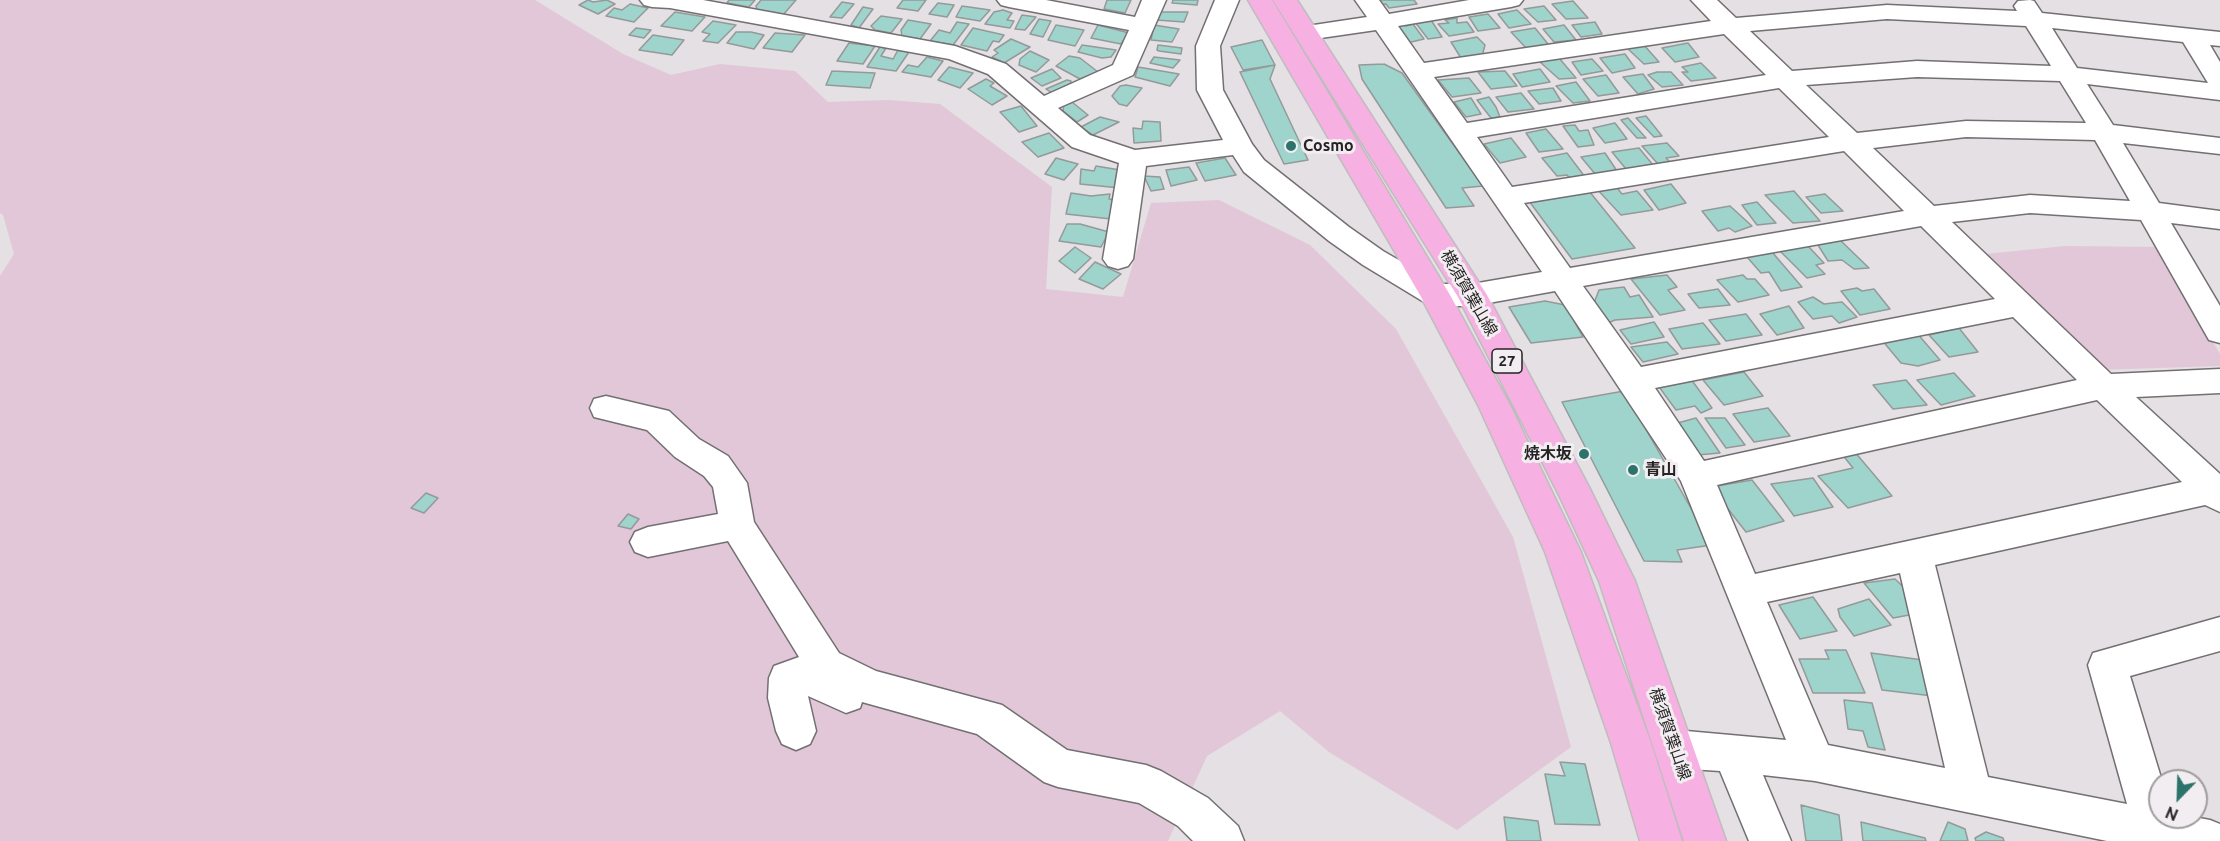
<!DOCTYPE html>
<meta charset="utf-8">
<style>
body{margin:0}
#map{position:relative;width:2220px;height:841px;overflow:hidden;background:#e4e0e3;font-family:Ubuntu,sans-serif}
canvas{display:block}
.north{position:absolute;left:2148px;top:769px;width:60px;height:60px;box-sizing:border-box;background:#f2edf0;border:2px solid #a09c9e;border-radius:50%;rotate:203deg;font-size:16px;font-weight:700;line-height:24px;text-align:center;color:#252324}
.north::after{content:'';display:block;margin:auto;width:21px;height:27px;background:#2c736b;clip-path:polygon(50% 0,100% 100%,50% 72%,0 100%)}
</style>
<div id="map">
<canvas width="2220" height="841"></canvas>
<div class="north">N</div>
</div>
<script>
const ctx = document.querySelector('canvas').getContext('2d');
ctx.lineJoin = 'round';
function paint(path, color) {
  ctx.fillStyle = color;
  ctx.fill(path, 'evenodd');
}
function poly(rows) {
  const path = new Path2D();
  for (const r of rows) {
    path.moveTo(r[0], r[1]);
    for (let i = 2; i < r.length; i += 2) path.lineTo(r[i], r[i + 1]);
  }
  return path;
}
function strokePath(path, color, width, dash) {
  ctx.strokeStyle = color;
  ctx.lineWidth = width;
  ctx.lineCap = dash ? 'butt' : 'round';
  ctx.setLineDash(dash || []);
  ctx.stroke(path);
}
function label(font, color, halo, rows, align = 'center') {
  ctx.font = font + ' Ubuntu,"Noto Sans JP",sans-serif';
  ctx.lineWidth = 6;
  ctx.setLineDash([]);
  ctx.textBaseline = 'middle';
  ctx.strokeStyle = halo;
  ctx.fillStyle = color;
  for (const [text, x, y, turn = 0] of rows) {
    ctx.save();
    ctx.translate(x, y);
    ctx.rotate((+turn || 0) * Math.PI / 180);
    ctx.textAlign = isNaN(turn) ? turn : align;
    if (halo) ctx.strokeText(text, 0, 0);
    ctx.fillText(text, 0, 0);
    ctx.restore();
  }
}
paint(poly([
 [0,0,535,0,623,54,671,75,720,64,795,71,828,102,888,100,940,104,1052,187,1046,289,1123,297,1151,203,1219,200,1310,245,1396,329,1513,537,1571,747,1457,830,1329,752,1280,711,1207,756,1168,841,0,841,0,276,14,254,3,215,0,213],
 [2065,246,2159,247,2220,354,2220,366,2097,370,1976,255]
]), '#e1c7d8');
const building = poly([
 [588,0,593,2,607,0,615,4,598,14,579,5,588,0],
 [729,0,755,0,749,7,727,3,729,0],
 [761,0,796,0,783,15,757,10,756,6,761,0],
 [903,0,926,0,918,11,897,8,903,0],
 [1107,0,1131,0,1125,13,1104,9,1107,0],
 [1173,0,1198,0,1197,5,1172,3,1173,0],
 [1377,0,1414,0,1417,4,1389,8,1386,4,1379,5,1377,0],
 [1573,1,1588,18,1566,19,1552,4,1573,1],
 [842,2,854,4,842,18,830,17,842,2],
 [938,3,954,5,947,17,929,14,938,3],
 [630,4,648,8,634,22,606,16,614,8,622,10,630,4],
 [962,6,990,10,980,21,956,17,962,6],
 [1544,6,1556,20,1538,22,1524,9,1544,6],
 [863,7,873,9,859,28,851,25,863,7],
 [1003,10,1012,13,1007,20,1014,21,1010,28,985,24,994,12,1003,10],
 [1517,10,1531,24,1509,28,1498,14,1517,10],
 [675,12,705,17,692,31,661,26,675,12],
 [1160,12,1188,12,1184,22,1156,20,1160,12],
 [1488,14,1500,28,1478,31,1469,17,1488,14],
 [1022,15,1036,17,1025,30,1015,29,1022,15],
 [881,16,902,19,891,33,875,30,871,26,881,16],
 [1457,18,1457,23,1467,22,1474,32,1449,36,1438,24,1449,23,1445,20,1457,18],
 [1039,19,1051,21,1043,37,1030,34,1039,19],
 [908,20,931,24,920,39,902,36,901,30,908,20],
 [1431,20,1442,37,1428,39,1415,22,1431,20],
 [713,21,736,25,718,43,703,41,710,34,702,32,713,21],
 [957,22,969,24,953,45,930,41,939,30,950,33,957,22],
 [1595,22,1602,34,1581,37,1572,25,1595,22],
 [1404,23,1406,26,1413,24,1424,39,1407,43,1395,25,1404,23],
 [1056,25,1084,30,1075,46,1048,40,1056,25],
 [1098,25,1129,33,1121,44,1091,38,1098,25],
 [1154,25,1179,29,1172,42,1151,40,1154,25],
 [1564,25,1576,40,1554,42,1543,29,1564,25],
 [636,28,651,30,644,38,629,35,636,28],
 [973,28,1004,35,999,42,993,41,987,51,961,45,973,28],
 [1535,28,1548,44,1527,49,1511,32,1535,28],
 [736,32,751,32,764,35,754,49,727,43,736,32],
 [775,33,805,35,792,52,763,48,775,33],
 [653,35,684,40,672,55,639,50,653,35],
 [1477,37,1485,45,1482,56,1461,58,1451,42,1477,37],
 [1011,39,1030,47,1004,63,992,57,998,53,994,50,1011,39],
 [1262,40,1275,65,1243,70,1231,47,1262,40],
 [849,43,875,46,863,64,837,61,849,43],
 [1688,43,1699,57,1675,62,1662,48,1688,43],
 [1643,44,1659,62,1644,64,1627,48,1643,44],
 [1082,45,1116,50,1111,57,1102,58,1078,52,1082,45],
 [1158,45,1182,48,1181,54,1159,51,1157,50,1158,45],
 [880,47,886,48,881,56,893,59,898,50,909,52,896,71,867,67,880,47],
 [1030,51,1049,60,1036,72,1019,65,1020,59,1030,51],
 [1625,54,1635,68,1612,73,1600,58,1625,54],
 [1069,56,1080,58,1098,72,1080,79,1056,66,1069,56],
 [927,57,943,61,931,77,902,72,908,65,918,67,927,57],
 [1154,57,1180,60,1173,68,1150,63,1154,57],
 [1559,58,1576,78,1559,79,1540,62,1559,58],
 [1592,59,1603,71,1581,75,1572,62,1592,59],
 [1701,63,1716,78,1691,81,1682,72,1688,72,1682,67,1701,63],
 [1384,64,1402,73,1483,186,1462,188,1474,206,1446,208,1362,79,1359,65,1384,64],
 [1275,65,1270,79,1308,160,1284,164,1240,72,1275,65],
 [949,67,973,73,960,88,938,80,949,67],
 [1138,67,1179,74,1170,86,1135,77,1138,67],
 [1052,69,1061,78,1042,86,1031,78,1052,69],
 [1540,69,1550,82,1522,87,1513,74,1540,69],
 [832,71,875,73,870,88,826,85,832,71],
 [1505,71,1517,86,1491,89,1478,72,1505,71],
 [1657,72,1671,72,1683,85,1662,87,1648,75,1657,72],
 [1643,74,1654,89,1638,94,1623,77,1643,74],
 [1606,75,1619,93,1598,96,1583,79,1606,75],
 [1469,78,1481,93,1452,97,1438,80,1469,78],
 [986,79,994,83,990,86,1007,96,992,105,968,89,986,79],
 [1067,80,1071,81,1070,88,1052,93,1046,89,1067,80],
 [1576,82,1590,101,1573,103,1556,86,1576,82],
 [1126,85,1142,88,1127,106,1119,104,1112,96,1120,86,1126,85],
 [1553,88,1561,101,1539,104,1528,91,1553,88],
 [1521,93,1534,109,1508,112,1496,97,1521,93],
 [1489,97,1496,107,1500,117,1491,118,1477,100,1489,97],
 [1471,98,1481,114,1466,117,1454,102,1471,98],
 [1072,102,1088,115,1077,122,1063,111,1064,104,1072,102],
 [1021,106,1037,126,1019,132,1000,112,1021,106],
 [1646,116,1662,136,1654,137,1636,118,1646,116],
 [1100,117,1119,122,1093,135,1081,127,1100,117],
 [1628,118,1646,138,1637,138,1621,120,1628,118],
 [1143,121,1160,122,1161,141,1134,143,1133,128,1142,129,1143,121],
 [1615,123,1627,139,1605,143,1593,128,1615,123],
 [1575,125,1579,131,1588,130,1594,145,1578,147,1563,126,1575,125],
 [1546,129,1563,149,1539,152,1526,133,1546,129],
 [1049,133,1064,148,1038,157,1022,142,1049,133],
 [1511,138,1526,157,1500,163,1484,144,1511,138],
 [1667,143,1679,156,1666,158,1670,162,1658,164,1642,146,1667,143],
 [1639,148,1653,165,1626,169,1612,152,1639,148],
 [1567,153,1585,177,1571,180,1567,175,1557,176,1542,158,1567,153],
 [1605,153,1617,171,1596,175,1581,157,1605,153],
 [1056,158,1078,164,1064,180,1045,174,1056,158],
 [1225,158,1236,175,1205,181,1196,163,1225,158],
 [1096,166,1126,171,1120,188,1080,184,1081,169,1094,171,1096,166],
 [1189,167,1197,180,1171,186,1166,170,1189,167],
 [1144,176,1160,177,1164,189,1151,191,1144,176],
 [1614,184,1622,194,1637,191,1653,210,1621,215,1596,188,1614,184],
 [1671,184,1686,203,1659,210,1644,190,1671,184],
 [1589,191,1635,248,1572,259,1529,201,1589,191],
 [1794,191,1820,221,1793,223,1765,195,1794,191],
 [1071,193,1091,196,1110,194,1109,199,1117,200,1111,219,1066,214,1071,193],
 [1825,194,1843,211,1821,213,1806,197,1825,194],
 [1757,202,1776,223,1757,225,1742,205,1757,202],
 [1730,206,1752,226,1735,232,1729,228,1718,231,1702,211,1730,206],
 [1067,224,1080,224,1109,232,1101,247,1059,241,1067,224],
 [1840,240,1869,268,1854,269,1842,260,1828,261,1818,245,1840,240],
 [1808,246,1824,263,1816,265,1825,274,1807,278,1779,250,1808,246],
 [1075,247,1091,258,1075,273,1059,261,1075,247],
 [1772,252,1802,287,1781,291,1769,272,1761,273,1747,257,1772,252],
 [1095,262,1121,274,1103,289,1079,279,1095,262],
 [1667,275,1677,287,1668,290,1685,310,1660,315,1631,279,1667,275],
 [1743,275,1747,279,1755,279,1769,295,1738,302,1717,280,1743,275],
 [1624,287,1630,297,1639,295,1653,317,1615,320,1608,323,1594,303,1599,290,1624,287],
 [1857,288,1862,291,1874,289,1890,309,1860,315,1841,291,1857,288],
 [1718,289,1730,305,1699,308,1688,294,1718,289],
 [1813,297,1824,304,1842,302,1857,317,1839,323,1832,316,1813,319,1798,302,1813,297],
 [1545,301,1565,305,1583,337,1531,343,1509,307,1545,301],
 [1789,306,1804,328,1777,335,1760,314,1789,306],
 [1746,314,1762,335,1726,341,1709,320,1746,314],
 [1654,322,1664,337,1631,344,1620,330,1654,322],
 [1703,323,1720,344,1682,349,1669,329,1703,323],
 [1959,328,1978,352,1949,357,1929,335,1959,328],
 [1916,332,1940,360,1918,366,1901,363,1881,339,1916,332],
 [1667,342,1678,354,1643,362,1631,347,1667,342],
 [1744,372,1763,396,1724,405,1703,380,1744,372],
 [1954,373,1975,396,1941,405,1917,380,1954,373],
 [1688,375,1712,408,1701,413,1695,406,1676,410,1654,380,1688,375],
 [1906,380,1927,405,1893,409,1873,385,1906,380],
 [1624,391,1712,545,1677,550,1682,562,1644,561,1562,402,1624,391],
 [1768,408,1790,436,1754,442,1733,414,1768,408],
 [1696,418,1720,453,1697,455,1674,424,1696,418],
 [1705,418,1725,418,1745,445,1726,448,1705,418],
 [1854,451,1892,496,1848,508,1818,476,1853,468,1841,453,1854,451],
 [1813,478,1833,507,1794,516,1771,484,1813,478],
 [1752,480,1784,521,1746,532,1711,487,1752,480],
 [426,493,438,498,424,513,411,508,426,493],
 [628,514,639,519,631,529,618,526,628,514],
 [1895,579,1918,601,1920,613,1893,618,1864,583,1895,579],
 [1813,597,1837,631,1800,639,1779,605,1813,597],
 [1869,599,1891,625,1854,636,1840,617,1838,609,1869,599],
 [1825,650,1846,650,1865,693,1813,693,1799,659,1829,659,1825,650],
 [1871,653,1923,660,1933,696,1882,690,1871,653],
 [1844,700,1872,703,1885,750,1868,747,1863,731,1848,729,1844,700],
 [1560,762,1585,764,1600,825,1555,824,1545,774,1565,776,1560,762],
 [1801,805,1839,815,1842,841,1806,841,1801,805],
 [1504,817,1538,821,1541,841,1507,841,1504,817],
 [1861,822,1925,838,1926,841,1863,841,1861,822],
 [1948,822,1965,829,1968,841,1940,841,1948,822],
 [1986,832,2003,838,2004,841,1976,841,1975,838,1986,832]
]);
paint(building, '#9fd4cc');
strokePath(building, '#949999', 1.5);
const minor = poly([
 [640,0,703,0,955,46,1006,64,1044,96,1113,65,1129,30,1009,7,1001,5,997,0,1046,0,1135,17,1142,0,1166,0,1133,75,1058,108,1090,135,1135,150,1223,140,1197,90,1196,46,1215,0,1239,0,1220,46,1223,90,1252,144,1264,160,1349,227,1383,251,1440,284,1472,284,1542,272,1376,30,1307,40,1298,38,1295,33,1298,28,1307,26,1367,17,1355,0,1379,0,1389,14,1469,0,1523,0,1519,5,1511,7,1398,26,1424,63,1711,21,1691,0,1717,0,1736,18,1887,5,2017,11,2014,6,2018,1,2030,0,2034,1,2042,13,2220,32,2220,46,2210,45,2220,62,2220,100,2087,84,2113,125,2220,138,2220,154,2123,143,2159,203,2220,211,2220,229,2171,223,2220,306,2220,343,2209,340,2141,220,2030,213,1952,222,2111,374,2220,369,2220,393,2136,397,2220,474,2220,512,2205,505,1935,565,1988,777,2127,804,2088,665,2093,653,2220,617,2220,651,2130,676,2162,781,2160,781,2160,817,2194,817,2210,820,2220,824,2220,841,2107,841,1815,781,1763,775,1791,841,1749,841,1720,771,1675,768,1661,762,1655,749,1661,736,1675,730,1786,740,1681,481,1555,291,1472,306,1435,306,1424,302,1363,265,1329,241,1244,172,1233,155,1146,166,1133,259,1128,266,1118,269,1108,266,1103,259,1119,163,1072,147,988,74,949,59,670,8,652,7,644,5,640,0],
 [1887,19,2026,26,2051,66,1917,61,1792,71,1750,31,1887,19],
 [2052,28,2183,42,2208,83,2077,68,2052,28],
 [1724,34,1766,75,1467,123,1434,77,1724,34],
 [1917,77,2060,81,2086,123,1966,121,1857,133,1806,85,1917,77],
 [1779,88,1829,137,1512,187,1477,137,1779,88],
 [1966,137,2095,140,2130,201,2030,195,1934,206,1873,148,1966,137],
 [1844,151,1904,211,1570,268,1524,203,1844,151],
 [1921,226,1995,299,1641,367,1583,286,1921,226],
 [2013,317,2077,380,1704,461,1655,388,2013,317],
 [2097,400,2182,482,1755,574,1717,485,2097,400],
 [1900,573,1945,768,1828,745,1767,602,1900,573],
 [606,396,669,411,699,439,728,456,747,483,754,522,839,653,876,671,1002,705,1067,750,1146,765,1161,771,1208,798,1238,826,1244,841,1193,841,1178,826,1139,803,1058,787,1044,782,977,734,862,702,860,708,846,713,808,696,816,731,810,744,796,750,782,744,776,731,768,698,769,678,774,666,799,657,728,541,648,557,635,552,630,542,635,532,648,527,718,514,713,487,704,476,675,457,647,430,594,417,590,408,594,399,606,396]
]);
const major = poly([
 [1248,0,1272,0,1450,295,1510,405,1581,552,1651,743,1682,841,1640,841,1611,743,1545,552,1478,405,1420,295,1248,0],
 [1273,0,1297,0,1487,295,1589,487,1635,581,1726,841,1684,841,1599,581,1560,497,1458,297,1273,0]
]);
strokePath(minor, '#736f72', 3);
strokePath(major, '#bebdbd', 3);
paint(minor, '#fff');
paint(major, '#f6b0e2');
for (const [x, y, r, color] of [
 [1291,146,6,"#2c736b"],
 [1584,454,6,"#2c736b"],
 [1633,470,6,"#2c736b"]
]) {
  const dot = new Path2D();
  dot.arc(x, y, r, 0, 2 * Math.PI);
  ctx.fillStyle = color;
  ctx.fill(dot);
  strokePath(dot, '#f2edf0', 2);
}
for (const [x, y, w] of [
 [1507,361,30]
]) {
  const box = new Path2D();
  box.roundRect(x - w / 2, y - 12, w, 24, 4.5);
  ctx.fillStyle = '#f2edf0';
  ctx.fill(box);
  strokePath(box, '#252324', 1.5);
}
label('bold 15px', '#252324', null, [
 ["27",1507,361]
]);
label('bold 16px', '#252324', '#f2edf0', [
 ["Cosmo",1303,146],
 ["焼木坂",1572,454,"right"],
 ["青山",1645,470]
], 'left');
label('16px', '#252324', '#f2edf0', [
 ["横須賀葉山線",1469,293,60],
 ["横須賀葉山線",1670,734,71]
]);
</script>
